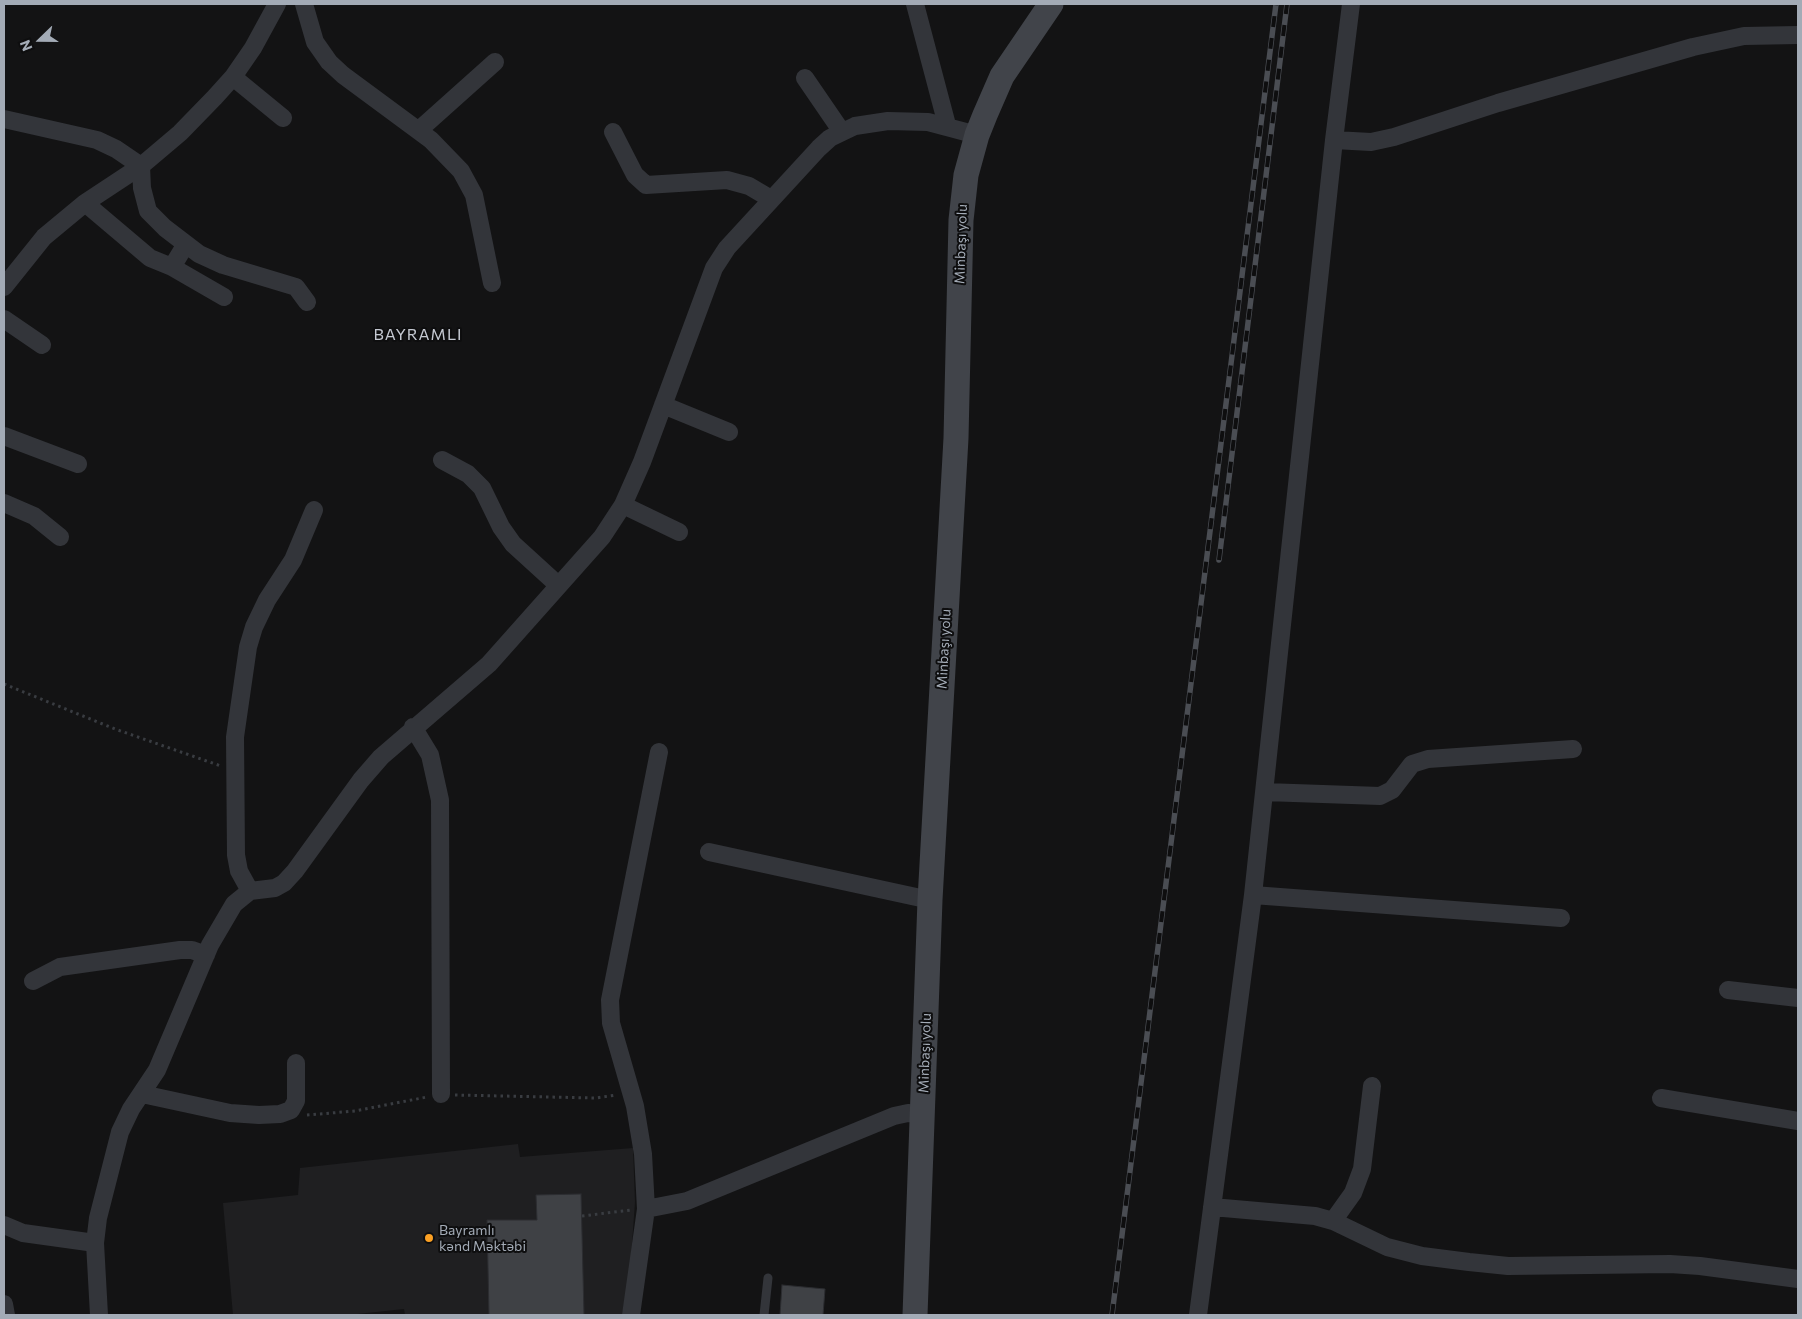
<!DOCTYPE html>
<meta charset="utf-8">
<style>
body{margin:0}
#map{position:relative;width:1802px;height:1319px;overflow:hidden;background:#131314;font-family:Commissioner,sans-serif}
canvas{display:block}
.frame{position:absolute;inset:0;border:5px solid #a3abb6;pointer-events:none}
.north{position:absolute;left:15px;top:15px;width:50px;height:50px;-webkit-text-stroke:4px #0e0e0f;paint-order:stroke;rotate:248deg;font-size:14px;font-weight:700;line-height:20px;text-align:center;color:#a3abb6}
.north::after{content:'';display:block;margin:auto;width:18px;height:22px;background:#a3abb6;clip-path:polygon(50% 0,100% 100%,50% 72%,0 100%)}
</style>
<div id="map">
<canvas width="1802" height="1319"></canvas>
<div class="frame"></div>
<div class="north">N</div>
</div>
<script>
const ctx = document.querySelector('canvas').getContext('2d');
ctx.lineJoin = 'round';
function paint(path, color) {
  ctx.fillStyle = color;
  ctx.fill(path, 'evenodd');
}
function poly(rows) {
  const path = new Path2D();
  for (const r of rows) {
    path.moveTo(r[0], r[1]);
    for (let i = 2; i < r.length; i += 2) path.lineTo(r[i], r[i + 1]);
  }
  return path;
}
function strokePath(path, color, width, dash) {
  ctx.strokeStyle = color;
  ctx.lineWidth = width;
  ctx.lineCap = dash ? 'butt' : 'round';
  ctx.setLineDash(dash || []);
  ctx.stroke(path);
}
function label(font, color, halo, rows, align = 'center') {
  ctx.font = font + ' Commissioner,sans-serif';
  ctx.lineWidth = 4;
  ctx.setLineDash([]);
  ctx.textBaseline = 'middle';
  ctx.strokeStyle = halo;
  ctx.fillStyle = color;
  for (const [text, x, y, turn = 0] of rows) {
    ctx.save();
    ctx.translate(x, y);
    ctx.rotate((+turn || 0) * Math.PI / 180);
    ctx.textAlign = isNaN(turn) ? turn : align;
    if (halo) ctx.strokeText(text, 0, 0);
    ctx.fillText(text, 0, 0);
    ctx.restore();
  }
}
paint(poly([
 [518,1144,520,1157,633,1148,635,1202,630,1272,622,1315,405,1315,404,1309,348,1315,233,1315,223,1203,298,1195,300,1168]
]), '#1f1f21');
const building = poly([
 [581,1194,584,1315,489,1315,487,1220,537,1220,536,1195,581,1194],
 [782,1285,825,1289,823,1315,780,1315,782,1285]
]);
paint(building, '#3f4145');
strokePath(building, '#2c2d31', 1);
strokePath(poly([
 [4,684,115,729,221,766],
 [455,1095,596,1098,616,1095],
 [307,1115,355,1111,427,1097],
 [582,1216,631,1210]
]), '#393c41', 3, [2.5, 4]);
strokePath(poly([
 [764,1315,768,1278]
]), '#33353a', 9);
strokePath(poly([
 [304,4,315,42,329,62,343,75,431,140,461,171,474,195,492,283],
 [915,4,947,125],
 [233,77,283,118],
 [805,78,842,132],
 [4,119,97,140,116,149,141,166,142,188,148,211,165,228,199,254,223,265,296,287,307,302],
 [419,130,495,62],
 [613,132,635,175,646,185,727,180,749,186,771,199],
 [1334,140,1371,142,1394,137,1498,103,1693,47,1744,36,1798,35],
 [85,203,150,258,172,267,186,244],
 [172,267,224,297],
 [4,287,44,237,85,203,141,166,180,133,215,97,233,77,253,48,277,4],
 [4,319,42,345],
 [663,405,729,432],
 [4,436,78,464],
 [442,460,468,474,482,488,501,527,513,544,558,585],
 [4,503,34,516,60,537],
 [623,505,679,532],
 [413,727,430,755,440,800,441,1094],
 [1265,792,1380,796,1392,790,1412,764,1428,759,1573,749],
 [709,852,930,900],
 [250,891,239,871,236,855,235,737,248,647,254,627,267,600,293,560,314,510],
 [1253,895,1561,918],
 [33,981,60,967,180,950,192,950,206,955],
 [1728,990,1798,998],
 [142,1094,230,1113,259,1115,280,1114,291,1110,296,1101,296,1063],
 [1661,1098,1798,1121],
 [1212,1207,1315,1216,1333,1221,1387,1247,1422,1256,1469,1262,1508,1266,1670,1264,1700,1266,1798,1279],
 [646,1209,687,1201,894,1116,908,1113,923,1114],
 [1333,1221,1353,1193,1362,1169,1372,1086],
 [4,1225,23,1233,95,1243],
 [4,1304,6,1315],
 [99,1315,95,1243,98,1218,120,1132,131,1109,157,1070,210,945,234,904,250,891,275,888,284,883,295,871,361,780,381,757,489,664,602,537,623,505,642,462,714,268,727,248,819,148,830,138,855,126,888,121,928,122,977,135],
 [631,1315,646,1209,643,1154,635,1106,611,1023,610,1000,659,752],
 [1198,1315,1253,895,1334,140,1351,4]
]), '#33353a', 18);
strokePath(poly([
 [915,1315,930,900,956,438,961,220,966,175,977,135,985,115,1002,76,1051,4]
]), '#41444a', 25);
const rail = poly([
 [1219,560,1287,4],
 [1112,1315,1276,4]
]);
strokePath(rail, '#4a4d53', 5.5);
strokePath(rail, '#0e0e0f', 4, [11]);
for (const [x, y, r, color] of [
 [429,1238,5,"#fba024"]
]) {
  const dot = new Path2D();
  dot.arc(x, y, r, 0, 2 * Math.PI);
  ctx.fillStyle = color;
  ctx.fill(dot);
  strokePath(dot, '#0e0e0f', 2);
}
label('14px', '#a3abb6', '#0e0e0f', [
 ["Minbaşı yolu",961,244,-88],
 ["Minbaşı yolu",944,649,-87],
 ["Minbaşı yolu",925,1053,-88]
]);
label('14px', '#a3abb6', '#0e0e0f', [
 ["Bayramlı",439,1230],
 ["kənd Məktəbi",439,1246]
], 'left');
ctx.letterSpacing = '1px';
label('16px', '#c5c9d2', '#0e0e0f', [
 ["BAYRAMLI",418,335]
]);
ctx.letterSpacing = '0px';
</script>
